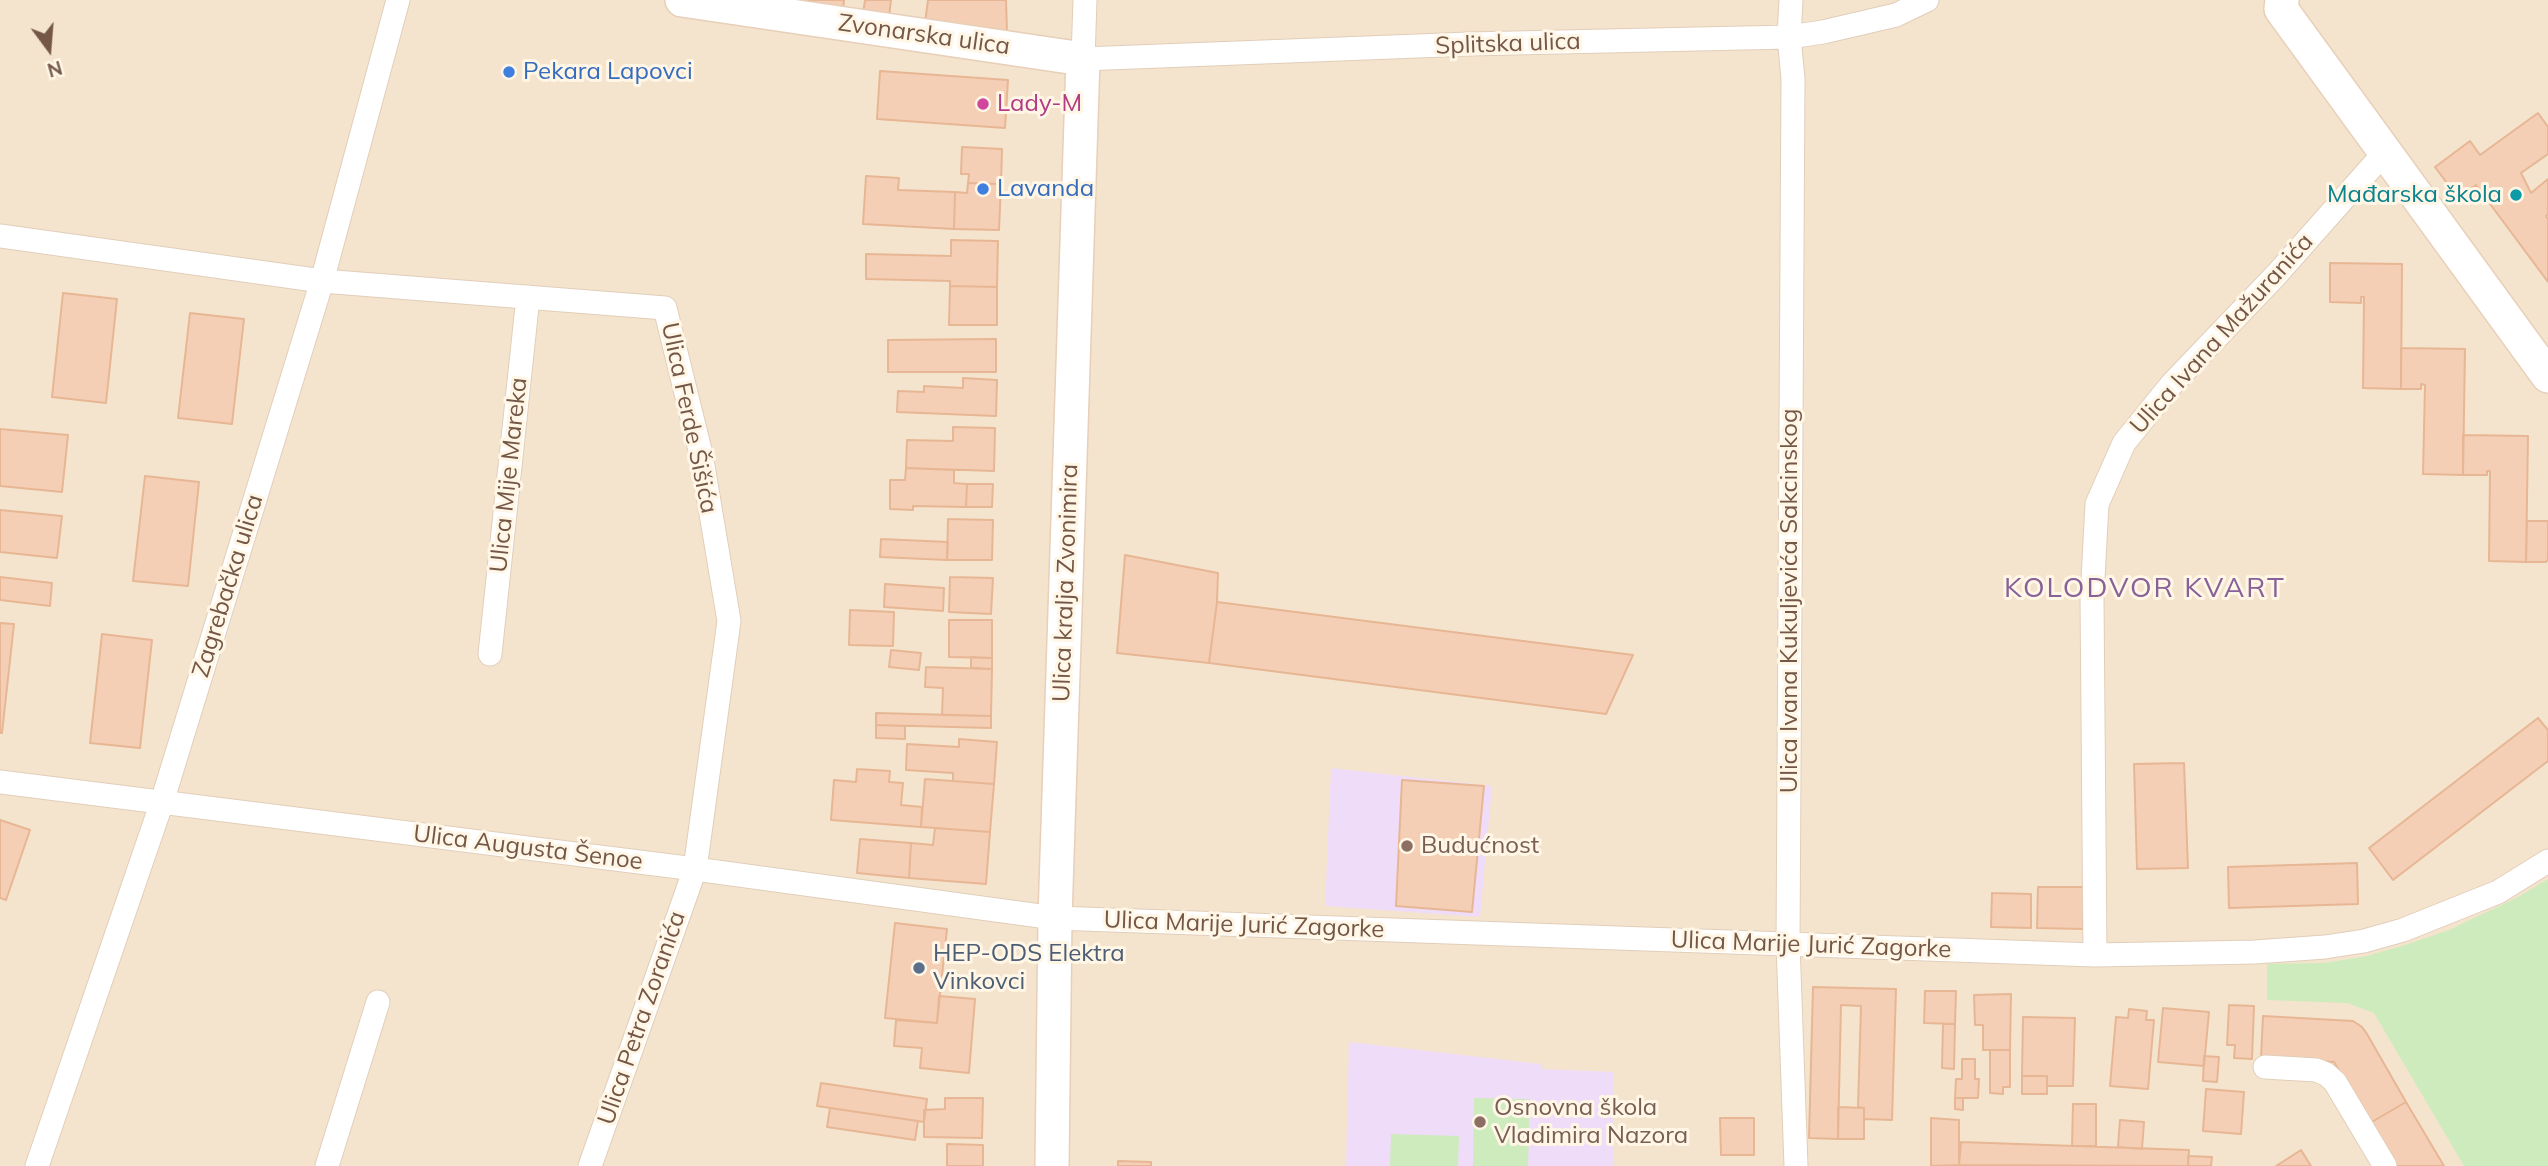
<!DOCTYPE html>
<meta charset="utf-8">
<style>
body{margin:0}
#map{position:relative;width:2548px;height:1166px;overflow:hidden;background:#fdf2de;font-family:Mulish,sans-serif}
canvas{display:block}
.north{position:absolute;left:14px;top:14px;width:70px;height:70px;-webkit-text-stroke:5px #fff6e6;paint-order:stroke;rotate:164deg;font-size:19px;font-weight:700;line-height:28px;text-align:center;color:#745746}
.north::after{content:'';display:block;margin:auto;width:24px;height:32px;background:#745746;clip-path:polygon(50% 0,100% 100%,50% 72%,0 100%)}
</style>
<div id="map">
<canvas width="2548" height="1166"></canvas>
<div class="north">N</div>
</div>
<script>
const ctx = document.querySelector('canvas').getContext('2d');
ctx.lineJoin = 'round';
function paint(path, color) {
  ctx.fillStyle = color;
  ctx.fill(path, 'evenodd');
}
function poly(rows) {
  const path = new Path2D();
  for (const r of rows) {
    path.moveTo(r[0], r[1]);
    for (let i = 2; i < r.length; i += 2) path.lineTo(r[i], r[i + 1]);
  }
  return path;
}
function strokePath(path, color, width, dash) {
  ctx.strokeStyle = color;
  ctx.lineWidth = width;
  ctx.lineCap = dash ? 'butt' : 'round';
  ctx.setLineDash(dash || []);
  ctx.stroke(path);
}
function label(font, color, halo, rows, align = 'center') {
  ctx.font = font + ' Mulish,sans-serif';
  ctx.lineWidth = 6;
  ctx.setLineDash([]);
  ctx.textBaseline = 'middle';
  ctx.strokeStyle = halo;
  ctx.fillStyle = color;
  for (const [text, x, y, turn = 0] of rows) {
    ctx.save();
    ctx.translate(x, y);
    ctx.rotate((+turn || 0) * Math.PI / 180);
    ctx.textAlign = isNaN(turn) ? turn : align;
    if (halo) ctx.strokeText(text, 0, 0);
    ctx.fillText(text, 0, 0);
    ctx.restore();
  }
}
paint(poly([
 [0,0,2548,0,2548,1166,0,1166]
]), '#f5e4cd');
paint(poly([
 [1331,768,1492,786,1480,917,1325,906],
 [1349,1042,1541,1064,1542,1069,1614,1072,1614,1166,1346,1166]
]), '#efdcf9');
paint(poly([
 [2548,879,2548,1166,2464,1166,2374,1013,2347,1003,2267,1000,2267,964,2324,963,2367,956,2408,944,2449,930,2518,897],
 [1474,1098,1530,1099,1528,1166,1473,1166],
 [1391,1134,1459,1136,1458,1166,1390,1166]
]), '#ceebbd');
const building = poly([
 [805,0,844,0,843,9,804,3,805,0],
 [865,0,891,0,889,17,863,14,865,0],
 [928,0,1006,0,1007,32,925,23,928,0],
 [880,71,1008,80,1005,128,877,119,880,71],
 [2538,113,2548,127,2548,154,2521,173,2531,193,2548,179,2548,214,2546,216,2548,219,2548,282,2476,185,2458,198,2435,167,2470,141,2480,155,2538,113],
 [962,147,1002,149,1001,184,968,183,969,174,961,174,962,147],
 [866,176,899,178,898,190,955,192,954,229,863,224,866,176],
 [968,183,1001,184,999,230,954,229,955,192,967,193,968,183],
 [951,240,998,241,997,287,950,286,950,281,866,279,866,254,951,256,951,240],
 [2330,263,2402,264,2401,389,2363,388,2364,297,2361,297,2361,303,2330,302,2330,263],
 [950,286,997,287,997,325,949,325,950,286],
 [63,293,117,299,106,403,52,397,63,293],
 [190,313,244,319,232,424,178,418,190,313],
 [996,339,996,372,888,372,888,340,996,339],
 [2401,348,2465,349,2463,475,2423,474,2425,385,2421,384,2421,389,2401,389,2401,348],
 [963,378,997,380,996,416,897,412,898,391,924,392,924,386,963,388,963,378],
 [953,427,995,428,994,471,906,468,907,440,953,441,953,427],
 [0,429,68,435,62,492,0,486,0,429],
 [2463,435,2528,436,2526,562,2489,561,2490,471,2487,471,2487,475,2463,475,2463,435],
 [906,468,954,470,954,483,967,484,966,507,913,506,913,510,890,509,890,480,905,480,906,468],
 [145,476,199,482,188,586,133,581,145,476],
 [967,484,993,484,992,507,966,507,967,484],
 [0,510,62,516,57,558,0,552,0,510],
 [948,519,993,520,992,560,947,560,948,519],
 [2527,521,2548,521,2548,559,2546,562,2526,562,2527,521],
 [881,539,948,542,947,560,880,557,881,539],
 [1125,555,1218,573,1217,602,1209,663,1117,653,1125,555],
 [0,577,52,583,50,606,0,600,0,577],
 [950,577,993,578,991,614,949,612,950,577],
 [885,584,944,588,943,611,884,607,885,584],
 [1217,602,1633,655,1606,714,1209,663,1217,602],
 [850,610,894,612,893,646,849,645,850,610],
 [949,620,992,620,992,658,949,657,949,620],
 [0,623,14,624,2,733,0,733,0,623],
 [102,634,152,640,140,748,90,743,102,634],
 [891,650,921,653,919,670,889,667,891,650],
 [971,657,992,658,992,669,971,668,971,657],
 [926,667,992,669,991,716,942,715,943,688,925,687,926,667],
 [876,713,991,716,991,728,876,725,876,713],
 [2538,718,2548,730,2548,761,2393,880,2369,848,2538,718],
 [876,725,905,726,905,739,876,738,876,725],
 [959,739,997,742,994,784,953,781,953,773,906,770,907,744,959,747,959,739],
 [2184,763,2188,868,2137,869,2134,764,2184,763],
 [857,769,890,771,889,782,903,783,901,805,922,807,921,827,831,820,834,780,856,782,857,769],
 [925,779,994,784,990,832,921,827,925,779],
 [1402,780,1484,786,1472,912,1396,906,1402,780],
 [0,820,30,830,6,900,0,898,0,820],
 [935,828,990,832,986,884,909,878,911,843,933,845,935,828],
 [860,839,911,843,909,878,857,873,860,839],
 [2357,863,2358,904,2229,908,2228,867,2357,863],
 [2038,887,2084,887,2083,929,2037,928,2038,887],
 [1992,893,2031,894,2031,928,1991,927,1992,893],
 [895,923,947,929,937,1023,885,1018,895,923],
 [1813,987,1896,989,1892,1120,1864,1119,1864,1108,1858,1107,1861,1006,1841,1005,1838,1139,1809,1138,1813,987],
 [1925,991,1956,991,1955,1024,1924,1023,1925,991],
 [2011,994,2010,1050,1983,1050,1983,1025,1975,1025,1974,995,2011,994],
 [939,996,975,999,969,1073,920,1068,922,1048,894,1046,896,1020,937,1023,939,996],
 [2229,1005,2254,1006,2252,1059,2234,1058,2235,1045,2227,1045,2229,1005],
 [2163,1008,2209,1012,2204,1066,2158,1062,2163,1008],
 [2129,1009,2147,1011,2146,1020,2154,1020,2148,1089,2110,1086,2116,1017,2128,1018,2129,1009],
 [2263,1016,2353,1021,2362,1027,2367,1034,2406,1102,2370,1123,2334,1062,2261,1058,2263,1016],
 [2023,1017,2075,1018,2073,1086,2047,1086,2047,1076,2022,1076,2023,1017],
 [1943,1024,1955,1024,1954,1069,1942,1068,1943,1024],
 [1990,1050,2010,1050,2010,1087,2003,1087,2003,1094,1990,1093,1990,1050],
 [2204,1056,2219,1057,2217,1082,2203,1081,2204,1056],
 [1962,1059,1975,1059,1975,1079,1979,1079,1978,1098,1955,1098,1956,1079,1962,1079,1962,1059],
 [2022,1076,2047,1076,2047,1094,2022,1094,2022,1076],
 [821,1083,927,1099,924,1122,817,1106,821,1083],
 [2206,1089,2244,1092,2241,1134,2203,1131,2206,1089],
 [945,1098,983,1098,982,1138,924,1137,924,1110,945,1109,945,1098],
 [1955,1098,1963,1098,1963,1110,1955,1109,1955,1098],
 [2406,1102,2444,1166,2395,1166,2370,1123,2406,1102],
 [2073,1104,2096,1104,2096,1146,2072,1146,2073,1104],
 [1838,1107,1864,1108,1864,1139,1838,1139,1838,1107],
 [830,1108,918,1121,915,1140,827,1127,830,1108],
 [1720,1118,1754,1118,1754,1155,1721,1155,1720,1118],
 [1931,1118,1959,1120,1959,1165,1931,1166,1931,1118],
 [2120,1120,2144,1122,2142,1149,2118,1147,2120,1120],
 [1961,1142,2189,1150,2188,1166,1959,1165,1961,1142],
 [947,1144,983,1145,983,1166,947,1166,947,1144],
 [2301,1150,2311,1166,2276,1166,2301,1150],
 [2188,1156,2212,1157,2211,1166,2188,1166,2188,1156],
 [1118,1161,1151,1162,1151,1166,1118,1166,1118,1161]
]);
paint(building, '#f4cfb5');
strokePath(building, '#e7b694', 2);
const street = poly([
 [1085,0,1083,59,1469,44,1789,37,1823,32,1896,15,1927,0],
 [1791,0,1789,37,1793,79,1788,944,1796,1166],
 [0,236,322,281,665,308,701,454,729,621,695,869,590,1166],
 [490,654,528,297],
 [0,782,695,869,1055,918,2095,955,2255,952,2325,947,2364,941,2403,930,2498,892,2548,861],
 [2095,955,2092,597,2097,504,2124,443,2171,385,2277,274,2385,152],
 [2265,1067,2316,1070,2326,1074,2335,1082,2385,1166],
 [37,1166,162,802,322,281,398,0],
 [327,1166,378,1002]
]);
const secondary = poly([
 [682,0,1083,59,1055,918,1052,1166],
 [2282,0,2281,9,2548,376]
]);
strokePath(street, '#e1ceba', 25);
strokePath(secondary, '#e7cfb8', 36);
strokePath(street, '#fff', 23);
strokePath(secondary, '#fff', 33);
for (const [x, y, r, color] of [
 [509,72,7,"#3f7fe0"],
 [983,104,7,"#d1479c"],
 [983,189,7,"#3f7fe0"],
 [2516,195,7,"#0f9aa8"],
 [1407,846,7,"#8d6e63"],
 [919,968,7,"#5c6f8a"],
 [1480,1122,7,"#8d6e63"]
]) {
  const dot = new Path2D();
  dot.arc(x, y, r, 0, 2 * Math.PI);
  ctx.fillStyle = color;
  ctx.fill(dot);
  strokePath(dot, '#fff6e6', 2.5);
}
label('24px', '#745746', '#fff6e6', [
 ["Zvonarska ulica",924,35,8],
 ["Splitska ulica",1508,44,-2],
 ["Ulica Ivana Mažuranića",2222,334,-48],
 ["Ulica Ferde Šišića",689,418,78],
 ["Ulica Mije Mareka",509,475,-84],
 ["Ulica kralja Zvonimira",1066,583,-88],
 ["Zagrebačka ulica",228,586,-73],
 ["Ulica Ivana Kukuljevića Sakcinskog",1790,601,-90],
 ["Ulica Augusta Šenoe",528,848,7],
 ["Ulica Marije Jurić Zagorke",1244,925,2],
 ["Ulica Marije Jurić Zagorke",1811,945,2],
 ["Ulica Petra Zoranića",642,1018,-71]
]);
label('24px', '#366cbe', '#fff6e6', [
 ["Pekara Lapovci",523,72],
 ["Lavanda",997,189]
], 'left');
label('24px', '#b23c85', '#fff6e6', [
 ["Lady-M",997,104]
], 'left');
label('24px', '#0d838f', '#fff6e6', [
 ["Mađarska škola",2502,195]
], 'right');
label('24px', '#785e54', '#fff6e6', [
 ["Budućnost",1421,846],
 ["Osnovna škola",1494,1108],
 ["Vladimira Nazora",1494,1136]
], 'left');
label('24px', '#4e5e75', '#fff6e6', [
 ["HEP-ODS Elektra",933,954],
 ["Vinkovci",933,982]
], 'left');
ctx.letterSpacing = '2px';
label('28px', '#876198', '#fff6e6', [
 ["KOLODVOR KVART",2145,589]
]);
ctx.letterSpacing = '0px';
</script>
